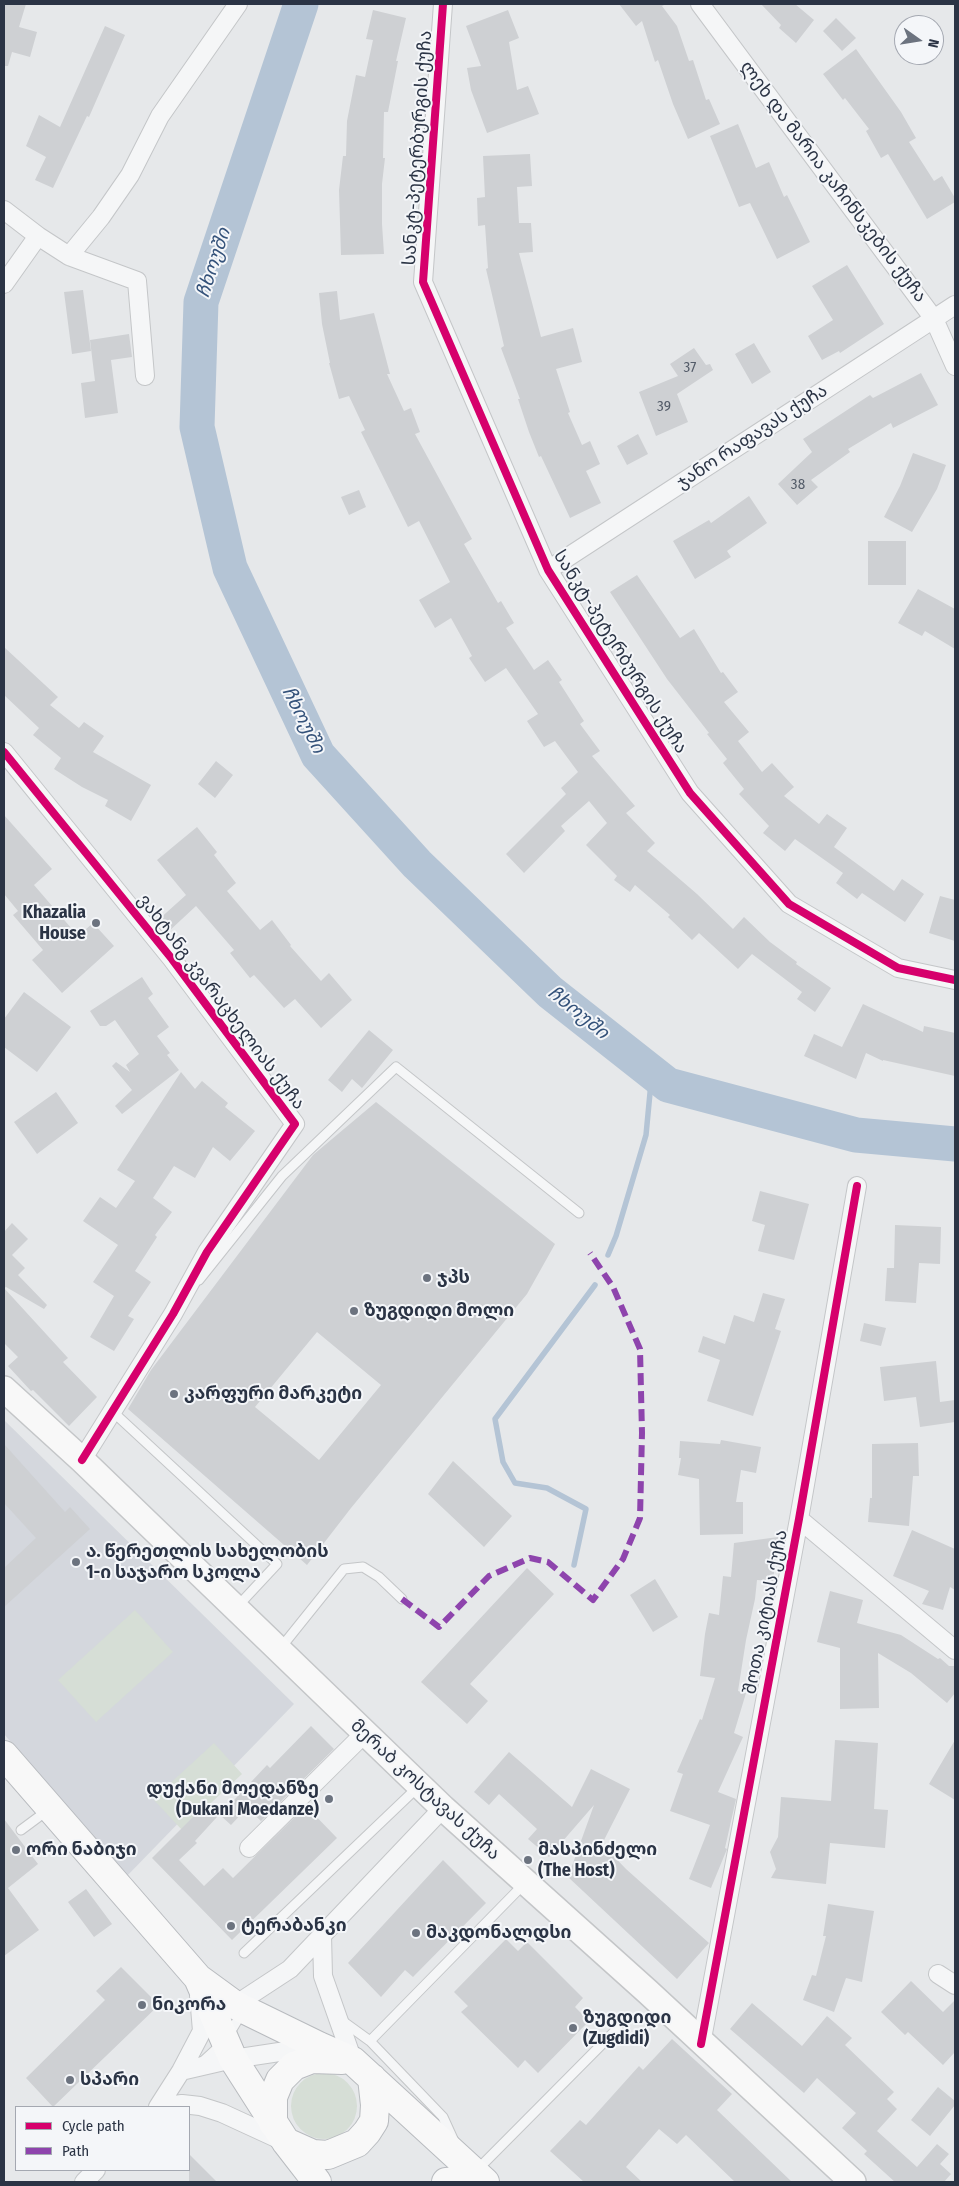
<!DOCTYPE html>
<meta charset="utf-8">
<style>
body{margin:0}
#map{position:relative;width:959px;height:2186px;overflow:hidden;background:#e6e8ea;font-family:"Fira Sans Condensed",sans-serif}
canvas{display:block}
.frame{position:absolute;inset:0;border:5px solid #2b3445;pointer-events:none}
.legend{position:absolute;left:15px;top:2106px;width:175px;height:65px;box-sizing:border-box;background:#f4f6f9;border:1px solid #a4a8b1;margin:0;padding:6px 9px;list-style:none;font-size:15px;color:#2b3445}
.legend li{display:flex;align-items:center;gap:10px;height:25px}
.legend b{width:25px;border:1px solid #a4a8b1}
.north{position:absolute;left:894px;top:15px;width:50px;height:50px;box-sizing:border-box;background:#f4f6f9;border:1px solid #a4a8b1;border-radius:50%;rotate:103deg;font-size:14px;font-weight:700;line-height:20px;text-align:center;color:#2b3445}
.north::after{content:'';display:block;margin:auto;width:18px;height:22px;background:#6c737f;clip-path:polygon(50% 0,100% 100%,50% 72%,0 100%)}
</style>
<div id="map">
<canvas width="959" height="2186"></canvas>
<div class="frame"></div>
<ul class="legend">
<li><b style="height:6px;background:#d6006c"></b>Cycle path</li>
<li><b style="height:6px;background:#8e44ad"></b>Path</li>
</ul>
<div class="north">N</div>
</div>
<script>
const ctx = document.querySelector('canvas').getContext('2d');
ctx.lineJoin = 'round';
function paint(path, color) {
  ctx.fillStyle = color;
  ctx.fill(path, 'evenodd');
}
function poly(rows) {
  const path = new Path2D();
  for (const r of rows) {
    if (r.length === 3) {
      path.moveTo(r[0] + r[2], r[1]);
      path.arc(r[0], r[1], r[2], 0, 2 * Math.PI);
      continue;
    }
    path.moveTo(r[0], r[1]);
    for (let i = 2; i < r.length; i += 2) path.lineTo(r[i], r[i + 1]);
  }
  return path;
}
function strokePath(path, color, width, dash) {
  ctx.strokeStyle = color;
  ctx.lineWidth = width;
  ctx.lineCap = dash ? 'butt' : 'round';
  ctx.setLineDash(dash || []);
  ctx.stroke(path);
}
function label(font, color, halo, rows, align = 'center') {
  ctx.font = font + ' "Fira Sans Condensed","Noto Sans Georgian",sans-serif';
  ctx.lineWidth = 4;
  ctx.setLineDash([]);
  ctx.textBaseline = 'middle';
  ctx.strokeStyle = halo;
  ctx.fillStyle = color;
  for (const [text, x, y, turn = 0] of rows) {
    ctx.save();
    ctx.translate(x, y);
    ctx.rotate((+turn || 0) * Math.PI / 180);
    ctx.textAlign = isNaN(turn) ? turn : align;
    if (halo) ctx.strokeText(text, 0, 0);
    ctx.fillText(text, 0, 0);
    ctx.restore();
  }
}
paint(poly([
 [4,1420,294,1704,125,1878,4,1734]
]), '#d4d7dd');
paint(poly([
 [135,1610,173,1652,96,1722,58,1680],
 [214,1743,242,1774,182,1830,153,1799],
 [324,2106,33]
]), '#d6ded6');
strokePath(poly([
 [608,1255,616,1236,646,1135,652,1072],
 [574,1565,586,1509,547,1488,515,1483,503,1462,495,1419,595,1285]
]), '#b4c4d5', 5.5);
strokePath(poly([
 [301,4,201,302,197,427,230,568,318,755,417,864,550,992,668,1085,856,1135,955,1144]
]), '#b4c4d5', 35);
paint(poly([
 [4,4,26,4,19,27,37,32,30,57,12,52,8,66,4,66],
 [619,4,666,4,662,6,677,26,689,61,693,60,706,100,709,99,720,124,688,139,673,104,658,60,655,62,642,21,636,26],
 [761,4,795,4,814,20,796,43,779,28,781,25],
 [373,10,406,18,396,61,398,61,388,112,384,112,383,158,385,158,382,184,382,224,384,254,341,255,339,190,343,156,346,156,347,121,356,75,365,77,373,40,366,39],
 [508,10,519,38,509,42,517,90,528,86,539,114,487,133,471,90,467,68,481,66,466,26],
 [836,18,856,38,842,51,823,31],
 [105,26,125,35,89,117,87,116,53,188,35,180,46,157,26,146,39,115,60,127],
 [856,49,901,112,916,138,909,142,934,181,942,176,955,198,955,202,927,219,888,154,881,158,866,131,869,129,845,98,843,100,823,74],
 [738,124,756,168,769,162,784,197,787,195,810,242,777,259,750,203,739,207,710,136],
 [530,154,532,186,517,187,519,223,531,223,533,252,519,253,541,337,573,328,582,362,556,369,570,412,568,413,582,445,590,441,600,464,586,471,601,503,570,518,541,456,539,457,529,432,518,399,520,399,501,348,504,346,486,269,488,268,485,225,478,226,477,198,485,197,483,156],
 [847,265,884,324,840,353,839,351,822,360,808,336,833,320,812,286],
 [83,290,91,351,72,354,64,292],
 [337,291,340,320,374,313,390,374,387,374,404,411,411,408,420,432,415,434,472,539,464,544,498,603,501,601,514,623,506,628,534,670,548,660,562,680,559,682,584,721,580,724,600,751,592,756,635,806,626,813,655,843,647,851,697,894,733,929,744,917,770,942,797,962,796,964,831,988,815,1012,797,999,802,992,752,954,738,969,699,933,692,940,668,917,670,915,635,885,630,892,614,880,617,876,586,845,607,823,589,801,561,826,565,831,524,873,506,854,566,794,561,788,578,772,555,741,544,747,527,721,538,714,506,668,485,682,469,658,472,656,451,618,435,628,419,600,450,582,419,521,408,527,361,432,365,430,349,396,339,399,329,363,330,363,322,324,319,293],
 [129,334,132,357,111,360,118,413,85,418,81,383,95,381,90,340],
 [754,343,771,372,752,384,735,354],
 [694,348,706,365,710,364,713,370,677,394,688,422,656,436,639,392,678,376,670,364],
 [921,373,938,405,893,428,891,423,848,449,850,452,811,480,818,487,797,505,778,484,812,452,803,439,870,395,873,398],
 [638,434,648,454,627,465,617,446],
 [913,453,946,465,937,489,912,532,884,517,900,486],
 [359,490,366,507,349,515,341,497],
 [749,496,767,523,727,551,731,557,695,579,673,541,709,520,711,523],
 [868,541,906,541,906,585,868,585],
 [637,575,680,638,694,629,721,673,723,672,738,692,724,702,749,732,738,741,762,772,772,763,794,787,784,796,819,824,827,814,847,828,834,847,894,891,902,879,924,894,905,922,862,893,857,899,836,883,843,873,795,839,785,851,763,833,769,826,739,794,744,789,723,763,727,759,707,734,709,733,667,679,610,592],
 [918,589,955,609,955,649,925,631,922,636,898,623],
 [4,647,58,697,50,705,79,728,84,722,104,736,93,752,151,785,131,821,105,806,108,800,82,787,54,769,61,758,33,735,39,728,4,695],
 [216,761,233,775,215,798,198,784],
 [4,815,52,869,34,885,78,936,93,923,114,946,62,993,32,960,43,950,13,915,18,911,4,894],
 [197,827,217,852,214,855,236,883,227,891,260,930,272,920,291,945,290,946,321,981,329,973,352,1000,321,1028,295,999,284,1008,254,975,250,978,230,953,234,950,196,906,167,933,157,921,186,895,157,860],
 [940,896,955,900,955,941,929,933],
 [142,977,153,994,148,998,169,1027,157,1036,170,1053,167,1055,179,1070,122,1114,115,1106,132,1090,112,1066,116,1062,130,1072,126,1065,139,1054,115,1020,106,1026,100,1026,90,1011],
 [24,992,71,1027,37,1072,4,1047,4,1019],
 [863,1004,923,1032,924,1026,955,1033,955,1076,883,1060,883,1061,866,1053,856,1079,804,1056,814,1034,842,1047],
 [369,1030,393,1050,362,1088,352,1079,342,1092,328,1080],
 [181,1072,195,1089,202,1081,228,1103,225,1107,255,1131,230,1161,213,1147,195,1178,174,1166,153,1198,172,1212,155,1235,157,1237,135,1271,151,1282,128,1316,134,1319,114,1351,90,1337,114,1296,93,1282,118,1245,83,1221,100,1197,116,1208,135,1181,117,1170],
 [56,1092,78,1123,37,1154,14,1122],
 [376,1102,555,1244,527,1294,351,1508,307,1565,128,1409,151,1370,313,1155],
 [317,1332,381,1385,319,1460,255,1407],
 [760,1191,809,1204,794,1260,758,1251,765,1225,752,1221],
 [12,1223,28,1239,12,1255,25,1268,18,1275,47,1305,44,1309,6,1287,4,1288,68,1358,63,1362,97,1397,69,1426,33,1390,31,1391,8,1366,18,1357,4,1343,4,1232],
 [895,1225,941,1227,940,1264,919,1263,916,1303,885,1301,887,1268,894,1268],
 [763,1293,785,1299,775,1329,781,1331,753,1416,707,1401,720,1360,698,1352,703,1336,725,1344,734,1315,754,1322],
 [864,1323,886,1328,881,1346,860,1341],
 [936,1361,940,1402,955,1400,955,1422,920,1427,916,1397,884,1401,880,1367],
 [721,1440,761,1447,756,1473,741,1470,736,1502,743,1502,743,1534,700,1535,699,1479,678,1475,681,1458,679,1458,680,1441,720,1444],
 [918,1443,919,1476,913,1476,909,1526,868,1522,870,1498,872,1498,872,1444],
 [4,1444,65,1512,70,1507,90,1529,4,1607,4,1568,36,1538,4,1503],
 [453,1461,512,1516,484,1547,428,1494],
 [912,1530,955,1549,955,1590,950,1587,943,1610,922,1604,929,1591,893,1576],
 [778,1537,773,1581,757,1580,755,1599,746,1640,738,1691,746,1693,734,1733,743,1737,718,1792,736,1799,725,1848,727,1849,711,1888,689,1879,710,1825,670,1811,683,1774,677,1772,700,1719,702,1720,715,1678,700,1676,705,1634,709,1613,719,1615,723,1576,731,1577,734,1543],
 [527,1568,554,1594,470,1684,488,1701,467,1724,421,1682],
 [655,1579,678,1617,653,1632,630,1595],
 [830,1591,863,1600,857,1623,901,1635,938,1659,940,1658,949,1666,955,1666,955,1693,947,1703,911,1673,878,1653,879,1708,840,1709,840,1648,817,1642],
 [311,1726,334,1749,261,1821,247,1808,231,1825,220,1815,267,1765,270,1768],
 [835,1740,878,1743,874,1809,888,1810,885,1848,830,1843,826,1884,771,1878,776,1869,770,1852,778,1837,781,1797,831,1801],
 [955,1740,955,1800,929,1784],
 [509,1752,572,1807,591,1769,630,1789,602,1844,626,1869,709,1943,677,1979,568,1877,594,1805,549,1857,528,1839,537,1829,499,1794,489,1805,474,1792],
 [204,1806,217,1817,195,1841,197,1843,179,1860,204,1886,223,1868,233,1878,306,1806,337,1838,232,1940,152,1858],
 [4,1819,38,1864,8,1888,39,1930,4,1956],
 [443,1860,486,1903,413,1977,405,1970,381,1997,348,1963],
 [86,1889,112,1924,94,1937,68,1902],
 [828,1904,874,1911,862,1982,846,1978,834,2012,803,2000,812,1975,816,1976,826,1936,823,1936],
 [506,1939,518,1951,527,1942,583,1998,575,2007,589,2021,538,2073,525,2060,518,2068,461,2012,468,2006,454,1992],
 [121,1967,159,2005,53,2107,26,2078,105,2000,96,1991],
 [911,1981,943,2012,955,2000,955,2052,943,2065,908,2032,905,2035,881,2012],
 [752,2003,802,2046,827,2016,852,2038,845,2045,894,2092,887,2099,897,2109,877,2131,917,2167,937,2144,949,2154,940,2164,951,2174,944,2182,895,2182,864,2154,867,2151,842,2128,856,2113,817,2078,804,2093,730,2029],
 [672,2039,732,2094,717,2110,792,2182,735,2182,686,2135,677,2144,659,2129,626,2167,642,2182,584,2182,550,2151,580,2120,586,2125,639,2066,643,2070],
 [938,2087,955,2101,955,2105,930,2136,911,2120],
 [189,2154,217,2182,189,2182]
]), '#ced0d3');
const lane = poly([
 [199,1280,282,1176,396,1067,579,1213],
 [112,1411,277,1564,236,1608],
 [279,1650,344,1569,363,1567,379,1577,402,1599],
 [21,1830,48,1810],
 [244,1953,419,1786],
 [341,2020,370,2041,443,2117,454,2141],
 [370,2041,524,1884],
 [201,2063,225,2041,243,2011],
 [477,2170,618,2028]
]);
const street = poly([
 [443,4,423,282,548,570,690,793,789,904,898,968,955,980],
 [700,4,934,319,955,366],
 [4,210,38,236,4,284],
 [38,236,69,256,101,217,130,175,160,116,238,4],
 [69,256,137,281,145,376],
 [548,570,955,305],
 [4,752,172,959,295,1124,207,1252,173,1314,82,1460],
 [799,1519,955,1650],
 [249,1848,364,1734],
 [322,1935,323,1976,353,2061],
 [938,1974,955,1985],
 [235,2005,290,1969,443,1808],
 [701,2044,799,1519,857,1186],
 [181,2071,233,2059,319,2046],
 [158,2107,181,2071,202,2031,199,1996],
 [158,2107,182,2104,200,2106,222,2113,285,2142],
 [84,2182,96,2170]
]);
const secondary = poly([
 [4,1389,82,1460,443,1808,648,1992,853,2182]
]);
const highway = poly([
 [4,1755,198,1978,235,2005,319,2046,353,2061,485,2182],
 [198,1978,233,2059,286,2142,317,2182],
 [273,2123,273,2097,280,2080,294,2066,312,2059,342,2060],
 [286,2142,313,2154,328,2155,357,2143,367,2132,374,2121,375,2105,372,2078],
 [446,2182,459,2181,469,2182]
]);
strokePath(lane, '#c4c6c8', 11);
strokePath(street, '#c4c6c8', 20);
strokePath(secondary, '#c4c6c8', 28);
strokePath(highway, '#b8bbbf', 30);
strokePath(lane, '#f5f6f7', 9);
strokePath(street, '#f5f6f7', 18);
strokePath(secondary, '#f8f8f8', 25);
strokePath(highway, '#f8f8f8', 28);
strokePath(poly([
 [402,1599,439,1627,489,1576,530,1558,548,1562,593,1600,623,1559,640,1518,642,1433,640,1349,613,1287,590,1253]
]), '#8e44ad', 6, [12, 6]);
strokePath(poly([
 [443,4,423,282,548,570,690,793,789,904,898,968,955,980],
 [4,752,172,959,295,1124,207,1252,173,1314,82,1460],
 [701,2044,799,1519,857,1186]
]), '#d6006c', 8);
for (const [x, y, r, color] of [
 [96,923,5,"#6c737f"],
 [427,1278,5,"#6c737f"],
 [354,1311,5,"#6c737f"],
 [174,1394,5,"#6c737f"],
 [76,1562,5,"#6c737f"],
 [329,1799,5,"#6c737f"],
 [16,1850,5,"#6c737f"],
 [528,1860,5,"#6c737f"],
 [231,1926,5,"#6c737f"],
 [416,1933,5,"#6c737f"],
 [142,2005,5,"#6c737f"],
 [573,2028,5,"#6c737f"],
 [70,2080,5,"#6c737f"]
]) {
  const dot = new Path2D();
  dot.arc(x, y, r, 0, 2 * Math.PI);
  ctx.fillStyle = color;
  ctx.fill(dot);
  strokePath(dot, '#f4f6f9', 2);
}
label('15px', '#545c69', null, [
 ["37",690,368],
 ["39",664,407],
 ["38",798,485]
]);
label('18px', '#2b3445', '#f4f6f9', [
 ["სანკტ-პეტერბურგის ქუჩა",418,148,-86],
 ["ლეხ და მარია კაჩინსკების ქუჩა",833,182,53],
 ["ჯანო რაფავას ქუჩა",752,437,-33],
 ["სანკტ-პეტერბურგის ქუჩა",620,652,58],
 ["ვახტანგ კვარაცხელიას ქუჩა",221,1002,53],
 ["შოთა კიტიას ქუჩა",766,1612,-79],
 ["მერაბ კოსტავას ქუჩა",425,1790,43]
]);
label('bold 18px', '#2b3445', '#f4f6f9', [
 ["Khazalia",86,913,"right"],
 ["House",86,934,"right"],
 ["ჯპს",437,1278],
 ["ზუგდიდი მოლი",364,1311],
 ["კარფური მარკეტი",184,1394],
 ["ა. წერეთლის სახელობის",86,1552],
 ["1-ი საჯარო სკოლა",86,1573],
 ["დუქანი მოედანზე",319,1789,"right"],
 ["(Dukani Moedanze)",319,1810,"right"],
 ["ორი ნაბიჯი",26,1850],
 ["მასპინძელი",538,1850],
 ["(The Host)",538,1871],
 ["ტერაბანკი",241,1926],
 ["მაკდონალდსი",426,1933],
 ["ნიკორა",152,2005],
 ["ზუგდიდი",583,2018],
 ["(Zugdidi)",583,2039],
 ["სპარი",80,2080]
], 'left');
label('italic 19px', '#34527a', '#f4f6f9', [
 ["ჩხოუში",214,263,-72],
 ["ჩხოუში",303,720,63],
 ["ჩხოუში",578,1013,39]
]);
</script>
